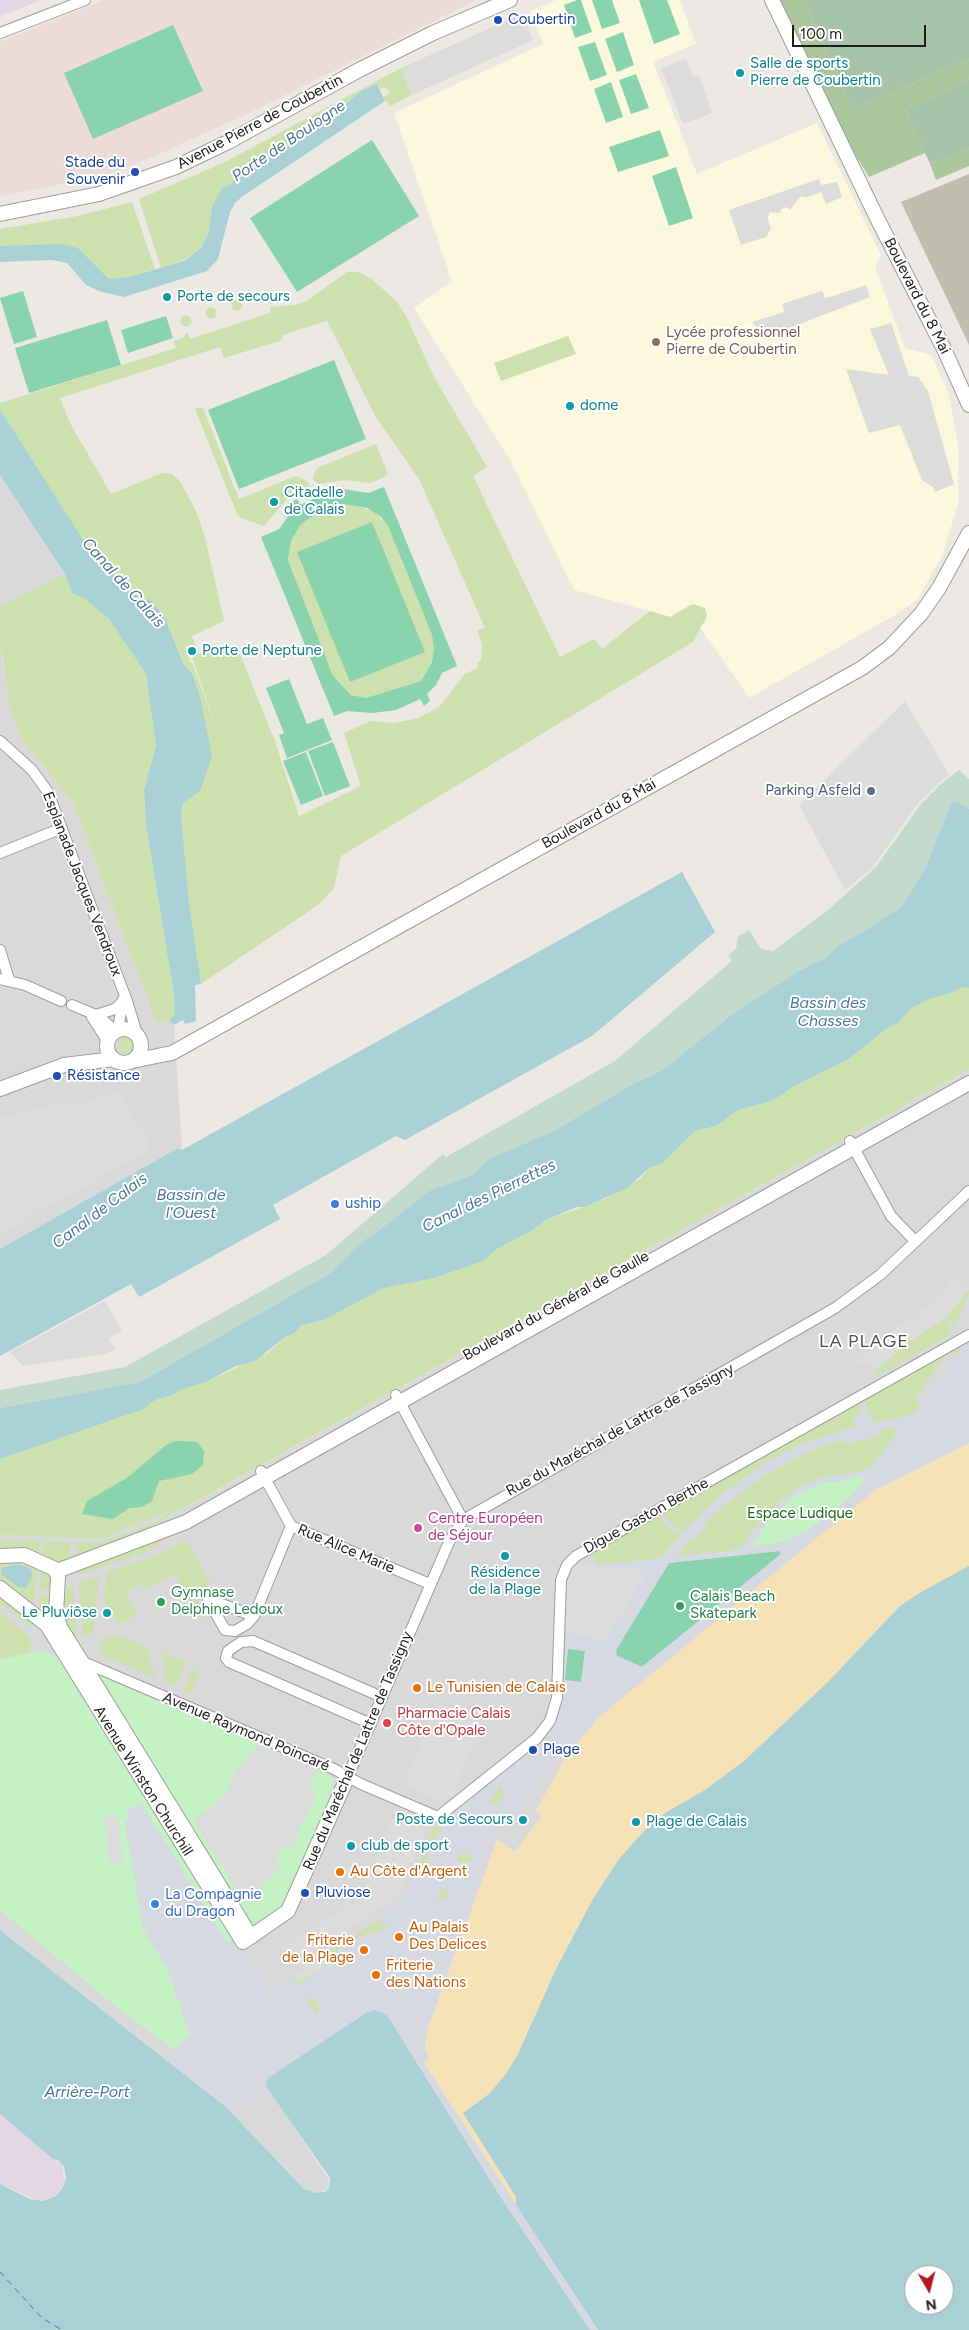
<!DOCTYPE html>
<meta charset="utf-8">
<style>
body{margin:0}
#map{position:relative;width:969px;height:2330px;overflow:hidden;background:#ece8e3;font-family:Figtree,sans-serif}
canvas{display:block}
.north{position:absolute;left:904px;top:2265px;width:50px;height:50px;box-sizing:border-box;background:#fff;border:1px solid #a4a4a4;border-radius:50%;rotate:172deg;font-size:14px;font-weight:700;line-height:20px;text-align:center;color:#1c1c1c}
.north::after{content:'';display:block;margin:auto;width:18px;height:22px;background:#b21627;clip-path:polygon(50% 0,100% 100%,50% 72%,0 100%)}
.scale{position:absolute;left:792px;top:25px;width:134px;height:22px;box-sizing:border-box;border:2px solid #1c1c1c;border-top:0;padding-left:6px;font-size:15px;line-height:18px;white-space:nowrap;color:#1c1c1c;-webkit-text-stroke:4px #fff;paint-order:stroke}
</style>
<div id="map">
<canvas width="969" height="2330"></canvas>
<div class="north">N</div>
<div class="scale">100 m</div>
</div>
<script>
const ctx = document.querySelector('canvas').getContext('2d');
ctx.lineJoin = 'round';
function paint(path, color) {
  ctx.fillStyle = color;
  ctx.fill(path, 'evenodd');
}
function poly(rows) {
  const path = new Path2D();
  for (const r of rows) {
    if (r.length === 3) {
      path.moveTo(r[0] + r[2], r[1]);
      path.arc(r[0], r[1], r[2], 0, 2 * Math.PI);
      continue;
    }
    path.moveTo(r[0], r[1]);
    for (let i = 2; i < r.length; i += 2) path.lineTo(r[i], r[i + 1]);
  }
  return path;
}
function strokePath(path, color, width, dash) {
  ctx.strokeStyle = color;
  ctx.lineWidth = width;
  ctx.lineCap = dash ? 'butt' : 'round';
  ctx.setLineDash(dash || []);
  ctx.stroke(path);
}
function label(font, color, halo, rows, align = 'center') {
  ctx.font = font + ' Figtree,sans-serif';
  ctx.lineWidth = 4;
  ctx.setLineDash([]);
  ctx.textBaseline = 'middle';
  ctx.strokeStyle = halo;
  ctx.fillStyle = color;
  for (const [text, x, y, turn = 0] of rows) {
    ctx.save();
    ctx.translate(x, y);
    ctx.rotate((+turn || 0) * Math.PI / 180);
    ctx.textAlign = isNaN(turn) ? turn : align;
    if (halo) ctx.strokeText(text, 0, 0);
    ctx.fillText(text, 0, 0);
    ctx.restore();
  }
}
paint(poly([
 [0,475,65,574,0,606],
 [0,650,23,741,74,804,156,1021,169,1021,174,1025,182,1150,178,1148,0,1249],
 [969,1069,969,1443,879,1488,599,1717,581,1736,566,1757,536,1811,542,1816,515,1852,497,1840,428,2028,281,2107,331,2183,330,2187,321,2193,316,2193,304,2189,226,2107,0,1930,0,1535,100,1539,166,1512,169,1517]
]), '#dad9d9');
paint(poly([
 [0,0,42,0,0,16],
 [0,2114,62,2165,65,2182,56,2196,39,2201,0,2184]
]), '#e5d6e3');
paint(poly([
 [556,0,680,0,696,44,653,62,697,174,817,123,881,255,875,267,905,348,931,355,949,394,958,445,958,504,943,553,918,599,895,615,749,698,700,627,706,621,707,612,689,605,670,617,574,590,510,460,414,308,452,281,394,113,543,44,530,11]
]), '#fbf8dd');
paint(poly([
 [104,0,476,0,251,112,155,156,104,176,0,196,0,42]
]), '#eddbd7');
paint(poly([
 [969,174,969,345,901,202]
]), '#c0beb0');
paint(poly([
 [401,68,412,95,390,106,383,97,390,93,385,87,381,89,377,84,361,91,212,207,208,234,201,248,184,260,161,268,139,199,223,163],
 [132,202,155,269,129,277,109,279,78,248,0,246,0,229,78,216],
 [347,272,359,272,373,280,397,302,406,316,434,377,487,467,473,476,560,657,594,639,602,649,650,611,670,617,693,604,705,608,707,616,693,642,341,856,334,888,318,905,201,984,189,901,181,815,183,803,200,791,192,674,183,663,165,617,152,601,137,596,106,566,98,555,92,555,0,409,0,403,176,348,174,341,183,338,186,333,188,333,190,339,270,313,270,307,296,305,308,300],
 [327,321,377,419,419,479,485,628,477,630,482,644,481,660,477,663,478,668,465,674,439,707,418,718,394,723,371,721,344,733,361,786,299,816,276,744,240,654,230,647,218,651,216,648,198,654,192,636,224,621,205,537,196,511,180,481,171,474,162,473,111,494,70,423,60,398,220,347,224,358,283,340,282,335],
 [188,645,213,719,213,720,192,662,190,662,185,647],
 [262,297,5.5],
 [237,305,5.5],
 [211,313,5.5],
 [186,321,5.5],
 [568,336,576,354,501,381,494,363],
 [198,408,203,408,239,499,296,476,307,481,311,488,286,500,264,526,241,518,237,514,195,409],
 [376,444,388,474,382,478,370,483,344,480,319,484,312,479,317,468],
 [352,504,374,512,388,526,432,635,434,650,432,662,421,681,366,698,351,695,333,676,288,560,291,541,301,524,321,511,337,505],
 [65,574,72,593,85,599,109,619,146,674,156,746,144,790,146,826,174,995,175,1014,169,1021,156,1021,74,804,23,741,10,708,4,663,0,650,0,606],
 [963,987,969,988,969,1069,127,1540,78,1558,77,1542,99,1543,151,1524,167,1515,166,1512,100,1539,0,1535,0,1459,144,1409,155,1400,173,1395,180,1390,206,1382,268,1353,285,1337,293,1334,302,1325,324,1320,384,1288,434,1278,483,1261,497,1249,533,1230,546,1220,603,1200,640,1179,649,1168,662,1164,695,1131,716,1126,738,1110,772,1101,794,1086,849,1059,886,1029,898,1023,912,1008,929,999,948,994],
 [125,1046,8],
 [969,1289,969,1295,954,1326,946,1318],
 [945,1319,952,1334,875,1377,875,1371,910,1341],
 [958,1344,959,1351,955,1355,948,1351,914,1401,921,1405,914,1414,874,1423,862,1398],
 [856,1402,859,1404,861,1413,856,1427,807,1442,765,1463,761,1458,763,1456],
 [894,1428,897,1429,896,1434,872,1466,860,1472,823,1477,797,1488,766,1513,741,1547,732,1551,676,1557,690,1538,693,1540,706,1526,704,1524,722,1507,772,1470,803,1454,831,1443,843,1439,844,1443,881,1436,879,1430],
 [757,1457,763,1465,725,1492,683,1532,667,1520,663,1513],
 [657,1512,670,1528,682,1534,661,1558,602,1565,595,1562,589,1551],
 [171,1535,151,1550,79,1575,78,1568],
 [0,1540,40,1541,38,1556,0,1551],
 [186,1540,210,1582,201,1593,195,1597,206,1616,200,1619,174,1574,144,1590,141,1583,125,1591,137,1614,118,1624,104,1601,107,1572,153,1557],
 [44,1541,70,1542,71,1560,60,1564,43,1558],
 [20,1560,38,1566,33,1606,0,1581,0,1561],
 [42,1567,51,1573,52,1587,39,1592],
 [99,1576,94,1632,83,1638,79,1582],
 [73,1585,76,1642,62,1626,61,1589],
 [52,1592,51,1611,48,1614,42,1613,38,1610,39,1597],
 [0,1594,32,1618,32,1627,0,1603],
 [0,1613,31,1637,30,1653,0,1660],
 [116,1634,145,1646,156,1678,99,1654,101,1642],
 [162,1653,186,1662,175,1687,166,1683],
 [194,1667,199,1674,191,1693,184,1690],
 [501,1784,504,1797,499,1804,486,1804],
 [435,1826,441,1828,441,1831,427,1852,430,1866,427,1872,417,1869],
 [463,1853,476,1858,462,1865,455,1859],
 [441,1886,451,1896,437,1900],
 [379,1920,388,1926,387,1929,355,1938,347,1943,345,1941],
 [341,1944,342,1946,329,1964,297,1986,291,1977,294,1976,299,1982,328,1963,324,1956],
 [306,1997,317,2002,320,2009,316,2014]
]), '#cde1ae');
paint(poly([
 [778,0,804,0,852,110,969,59,969,79,905,109,925,153,869,177,842,133],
 [969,148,969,166,936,180,930,164]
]), '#adc79c');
paint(poly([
 [959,770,969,779,969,809,956,803,951,803,924,871,902,906,863,932,837,946,824,959,802,969,734,1013,661,1071,631,1085,552,1132,490,1158,472,1175,429,1191,377,1232,367,1238,329,1274,140,1382,0,1408,0,1390,125,1367,326,1255,443,1154,446,1157,615,1061,732,961,728,955,736,949,738,936,749,930,761,949,773,951,827,911,876,867,921,804,940,785]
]), '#c2d9cb');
paint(poly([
 [969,1443,969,1637,731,1827,516,2205,424,2062,430,2059,425,2049,428,2028,497,1840,515,1852,542,1816,536,1811,566,1757,581,1736,599,1717,646,1677,875,1490]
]), '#f6e2b7');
paint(poly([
 [804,0,969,0,969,59,852,110],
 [969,79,969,148,930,164,905,109]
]), '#a7c3a8');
paint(poly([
 [863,1476,866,1478,858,1489,829,1516,810,1529,782,1542,751,1547,766,1522,794,1496,828,1481,837,1483,845,1479],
 [41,1650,335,1778,299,1877,285,1907,227,1942,175,1860,129,1816,125,1823,143,1929,167,1967,190,2036,174,2049,121,2011,0,1910,0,1660]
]), '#c5f2c4');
paint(poly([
 [577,0,581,0,592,32,575,38,564,5],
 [592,0,612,0,620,23,602,29],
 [639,0,667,0,680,34,654,44],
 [173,25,203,91,93,139,64,73],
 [623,32,634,65,617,72,605,39],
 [595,42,607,75,590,81,578,47],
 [636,74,649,108,631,114,619,80],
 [611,82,623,117,606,123,594,89],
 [660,130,669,156,618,172,609,147],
 [372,140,419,216,297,292,250,218],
 [676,167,693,218,669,226,652,176],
 [23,291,37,337,14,344,0,298],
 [166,316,173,338,128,353,121,330],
 [107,320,121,365,29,393,15,348],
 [334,360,366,439,239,489,208,410],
 [384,487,457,666,442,673,436,685,427,694,430,701,424,706,420,699,396,710,372,713,347,711,334,716,261,537,279,529,292,511,288,503,297,499,300,505,326,493,343,489,368,493],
 [344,504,367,508,381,517,388,526,432,635,434,650,432,662,421,681,366,698,351,695,333,676,288,560,291,541,301,524,321,511],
 [372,522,425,652,350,682,297,552],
 [289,679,307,724,323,718,332,740,287,758,279,735,284,733,266,688],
 [333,742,350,786,325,796,308,751],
 [306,752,323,796,301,805,283,761],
 [176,1441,197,1442,204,1451,203,1465,192,1474,159,1481,152,1501,142,1507,129,1508,113,1519,82,1514,87,1501,127,1478,166,1445],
 [779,1551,781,1554,642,1667,617,1656,616,1650,669,1563],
 [568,1649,585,1651,581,1682,564,1680]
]), '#89d3ae');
paint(poly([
 [522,14,533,40,412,95,401,68],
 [686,59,693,77,699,75,712,113,683,124,661,68],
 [819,179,821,185,837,182,842,197,826,204,821,192,805,198,804,196,800,197,790,210,786,207,781,209,780,213,769,212,768,219,771,229,766,237,741,245,729,210],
 [866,285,870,297,766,337,752,322,784,312,782,304,822,291,825,298,830,297],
 [891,323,909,376,918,377,928,391,954,484,935,492,933,487,922,480,900,425,869,433,846,369,889,375,870,329],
 [905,701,949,774,918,803,872,868,845,890,799,805],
 [44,1078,46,1085,23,1094,21,1087],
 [120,1089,151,1149,0,1234,0,1118,41,1107,91,1102],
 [954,1275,969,1289,946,1318,910,1341,875,1371,865,1362,861,1365,857,1361,897,1326,934,1303],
 [105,1301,122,1331,109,1338,115,1350,104,1354,23,1366,10,1352],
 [578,1562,589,1563,601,1569,634,1566,645,1577,602,1644,565,1628,565,1595,568,1579],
 [438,1703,484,1723,452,1795,443,1801,404,1785],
 [258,1745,317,1770,310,1789,317,1792,292,1847,286,1845,276,1859,282,1865,267,1881,251,1903,244,1898,242,1900,194,1820,226,1794,232,1776],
 [118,1814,123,1862,109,1864,104,1815],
 [394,1816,426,1829,397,1898,293,1965,282,1948,361,1897],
 [324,1956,328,1963,298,1983,294,1976]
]), '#dcdcdc');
paint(poly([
 [969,1339,969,1443,875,1490,599,1717,566,1757,559,1752,497,1840,486,1864,428,2028,425,2049,430,2059,424,2063,598,2330,590,2330,505,2204,387,2015,376,2010,366,2013,271,2074,266,2085,270,2092,226,2107,165,2058,190,2035,167,1967,143,1929,125,1823,129,1816,127,1811,141,1803,227,1942,235,1937,268,1992,291,1977,297,1986,329,1964,342,1946,341,1944,387,1929,388,1926,379,1920,402,1903,417,1869,428,1872,430,1866,427,1852,441,1831,441,1828,435,1826,437,1822,551,1728,562,1588,571,1565,589,1551,595,1562,602,1565,661,1558,682,1534,664,1524,657,1512,665,1511,663,1514,667,1520,683,1532,725,1492,763,1465,757,1457,762,1454,761,1458,765,1463,807,1442,856,1427,854,1416,861,1412,859,1404,856,1402,862,1398,874,1423,914,1414,959,1351,958,1344],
 [894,1428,897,1429,896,1434,872,1466,860,1472,823,1477,797,1488,766,1513,741,1547,732,1551,676,1556,689,1538,693,1540,706,1526,704,1524,722,1507,762,1476,818,1447,843,1439,844,1444,881,1436,880,1430],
 [863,1476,866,1479,845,1502,810,1529,782,1542,752,1547,766,1522,794,1496,827,1481,837,1483,846,1479],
 [779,1551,781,1554,642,1667,617,1656,616,1650,669,1563],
 [578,1562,583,1566,589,1563,601,1569,634,1566,645,1577,602,1644,565,1628,568,1622,565,1622,568,1579],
 [568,1649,585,1651,581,1682,565,1680],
 [501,1785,504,1797,499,1803,487,1804],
 [463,1853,475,1858,462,1865,455,1859],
 [441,1886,451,1896,437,1900],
 [393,1933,408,1936,404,1945,391,1941],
 [363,1942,372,1945,368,1959,360,1957,360,1950],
 [373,1967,379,1970,385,1978,377,1983,368,1973],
 [307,1997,317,2002,319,2009,316,2014,306,1998]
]), '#d7d9e2');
paint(poly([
 [377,84,385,101,243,196,235,203,230,212,218,259,207,271,124,297,102,292,86,285,67,263,52,260,0,262,0,246,59,244,78,248,109,279,129,277,184,261,201,248,208,234,212,207,221,190,323,122,361,91],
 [0,409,92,554,98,555,106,566,137,596,152,601,165,618,183,663,192,674,200,696,212,757,200,791,183,803,181,815,189,901,201,984,195,985,196,1021,185,1024,183,1020,174,1025,169,1021,175,1014,174,995,146,826,144,790,156,746,146,674,109,619,85,599,72,593,65,574,0,475],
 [956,802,969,809,969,988,963,987,948,994,929,999,912,1008,898,1023,886,1029,849,1059,794,1086,772,1101,738,1110,716,1126,695,1131,662,1164,649,1168,627,1188,585,1207,577,1207,546,1220,533,1230,497,1249,483,1261,434,1278,384,1288,324,1320,302,1325,293,1334,285,1337,255,1361,234,1367,206,1382,180,1390,173,1395,155,1400,144,1409,0,1459,0,1408,140,1382,329,1274,367,1238,377,1232,429,1191,472,1175,490,1158,552,1132,631,1085,661,1071,734,1013,802,969,824,959,837,946,863,932,902,906,924,871,951,803],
 [682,872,715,932,592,1036,405,1140,396,1136,273,1205,280,1219,139,1297,131,1284,0,1356,0,1249,178,1148,182,1150],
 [18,1564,31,1569,32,1577,26,1588,18,1587,1,1574,1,1568],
 [969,1566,969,2330,598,2330,516,2205,516,2197,463,2113,489,2094,506,2074,518,2054,557,1967,593,1899,619,1859,643,1832,665,1813,705,1790,744,1761,828,1682,900,1606,921,1592],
 [914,2275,944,2275,944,2305,914,2305],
 [0,1930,226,2107,304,2189,316,2193,325,2192,330,2187,330,2178,270,2092,266,2085,268,2078,366,2013,375,2010,387,2015,505,2204,590,2330,0,2330,0,2184,30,2199,43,2201,56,2196,63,2187,66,2178,64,2167,58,2160,53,2159,0,2114]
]), '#a8d0d5');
strokePath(poly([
 [0,2272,42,2318,62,2330]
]), '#4d7792', 1, [6, 5]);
const minor = poly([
 [0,33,85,0],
 [0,741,32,770,48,792,127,1001,137,1034],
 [0,853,62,828],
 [0,950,9,980],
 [0,979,25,985,61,1001],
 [72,1005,96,1015,116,1031],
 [96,1015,115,1009,123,1001],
 [92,1017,108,1042],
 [118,1030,123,999],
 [850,1141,891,1216,915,1241],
 [396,1395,463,1520],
 [261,1471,291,1526,430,1584],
 [254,1616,208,1599,225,1630,235,1631,247,1624,254,1616,291,1526],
 [81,1661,334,1769,361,1784,438,1817,537,1738,550,1721,557,1698,561,1580,567,1565,576,1556,969,1335],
 [371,1724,229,1662,226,1658,228,1651,241,1642,253,1641,382,1697],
 [348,1776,449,1542,463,1520,835,1308,880,1275,969,1191]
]);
const tertiary = poly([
 [772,0,877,218,945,351,969,405],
 [0,214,99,194,176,167,228,142,359,70,433,33,510,0],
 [124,1046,17],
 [132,1061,172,1053,862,668,889,648,921,614,939,588,969,533],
 [0,1089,64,1065,114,1059],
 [0,1556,24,1555,55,1569,58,1577,56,1614,51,1620],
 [57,1571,186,1522,969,1083],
 [0,1588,47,1625,243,1942,288,1911,348,1776],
 [56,1614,60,1627,81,1661,251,1937]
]);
strokePath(minor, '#9d9d9d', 12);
strokePath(tertiary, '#9d9d9d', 16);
strokePath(minor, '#fff', 10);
strokePath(tertiary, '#fff', 14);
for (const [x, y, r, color] of [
 [498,20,5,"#1a4fb4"],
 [740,73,5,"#0f9aa8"],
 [135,172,5,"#1a4fb4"],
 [167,297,5,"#0f9aa8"],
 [656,342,5,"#8d6e63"],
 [570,406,5,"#0f9aa8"],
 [274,502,5,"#0f9aa8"],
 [192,651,5,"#0f9aa8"],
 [871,791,5,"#5c6f8a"],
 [57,1076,5,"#1a4fb4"],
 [335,1204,5,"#3f7fe0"],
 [418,1528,5,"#d1479c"],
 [505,1556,5,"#0f9aa8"],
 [161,1602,5,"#2e9e5b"],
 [680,1606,5,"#2e9e5b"],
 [107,1613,5,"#0f9aa8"],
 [417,1688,5,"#e8710a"],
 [387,1723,5,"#e0444e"],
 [533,1750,5,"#1a4fb4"],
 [523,1820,5,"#0f9aa8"],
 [636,1822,5,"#0f9aa8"],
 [351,1846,5,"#0f9aa8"],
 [340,1872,5,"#e8710a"],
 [305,1893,5,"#1a4fb4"],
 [155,1904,5,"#3f7fe0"],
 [399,1937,5,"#e8710a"],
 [364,1950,5,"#e8710a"],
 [376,1975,5,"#e8710a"]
]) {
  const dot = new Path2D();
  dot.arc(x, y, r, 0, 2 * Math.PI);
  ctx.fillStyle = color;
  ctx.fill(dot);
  strokePath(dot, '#fff', 2);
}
label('15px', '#164399', '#fff', [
 ["Coubertin",508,20],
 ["Stade du",125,163,"right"],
 ["Souvenir",125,180,"right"],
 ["Résistance",67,1076],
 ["Plage",543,1750],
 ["Pluviose",315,1893]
], 'left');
label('15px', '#0d838f', '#fff', [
 ["Salle de sports",750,64],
 ["Pierre de Coubertin",750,81],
 ["Porte de secours",177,297],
 ["dome",580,406],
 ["Citadelle",284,493],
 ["de Calais",284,510],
 ["Porte de Neptune",202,651],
 ["Résidence",505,1573,"center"],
 ["de la Plage",505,1590,"center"],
 ["Le Pluviôse",97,1613,"right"],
 ["Poste de Secours",513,1820,"right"],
 ["Plage de Calais",646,1822],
 ["club de sport",361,1846]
], 'left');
label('15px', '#1c1c1c', '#fff', [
 ["Avenue Pierre de Coubertin",260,122,-28],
 ["Boulevard du 8 Mai",917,296,63],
 ["Boulevard du 8 Mai",599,814,-29],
 ["Esplanade Jacques Vendroux",82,884,69],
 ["Boulevard du Général de Gaulle",556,1306,-29],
 ["Rue du Maréchal de Lattre de Tassigny",620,1430,-29],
 ["Digue Gaston Berthe",646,1516,-29],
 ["Rue Alice Marie",346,1549,23],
 ["Avenue Raymond Poincaré",246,1732,23],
 ["Rue du Maréchal de Lattre de Tassigny",358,1751,-67],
 ["Avenue Winston Churchill",143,1781,58]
]);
label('15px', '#785e54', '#fff', [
 ["Lycée professionnel",666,333],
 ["Pierre de Coubertin",666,350]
], 'left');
label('15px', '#4e5e75', '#fff', [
 ["Parking Asfeld",861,791]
], 'right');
label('15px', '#366cbe', '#fff', [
 ["uship",345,1204],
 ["La Compagnie",165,1895],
 ["du Dragon",165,1912]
], 'left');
label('15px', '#196d17', '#fff', [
 ["Espace Ludique",800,1514]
]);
label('15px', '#b23c85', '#fff', [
 ["Centre Européen",428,1519],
 ["de Séjour",428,1536]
], 'left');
label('15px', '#27864d', '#fff', [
 ["Gymnase",171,1593],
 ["Delphine Ledoux",171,1610],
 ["Calais Beach",690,1597],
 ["Skatepark",690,1614]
], 'left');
label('15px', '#c56008', '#fff', [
 ["Le Tunisien de Calais",427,1688],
 ["Au Côte d'Argent",350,1872],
 ["Au Palais",409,1928],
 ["Des Delices",409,1945],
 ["Friterie",354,1941,"right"],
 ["de la Plage",354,1958,"right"],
 ["Friterie",386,1966],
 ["des Nations",386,1983]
], 'left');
label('15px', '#be3a42', '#fff', [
 ["Pharmacie Calais",397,1714],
 ["Côte d'Opale",397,1731]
], 'left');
label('italic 16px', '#4d7792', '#fff', [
 ["Porte de Boulogne",289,141,-34],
 ["Canal de Calais",123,583,48],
 ["Bassin des",828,1003],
 ["Chasses",828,1021],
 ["Bassin de",191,1195],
 ["l'Ouest",191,1213],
 ["Canal des Pierrettes",489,1196,-26],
 ["Canal de Calais",100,1211,-37],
 ["Arrière-Port",87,2092]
]);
ctx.letterSpacing = '1px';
label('18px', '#4f4f4f', '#fff', [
 ["LA PLAGE",864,1342]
]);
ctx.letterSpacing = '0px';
</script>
